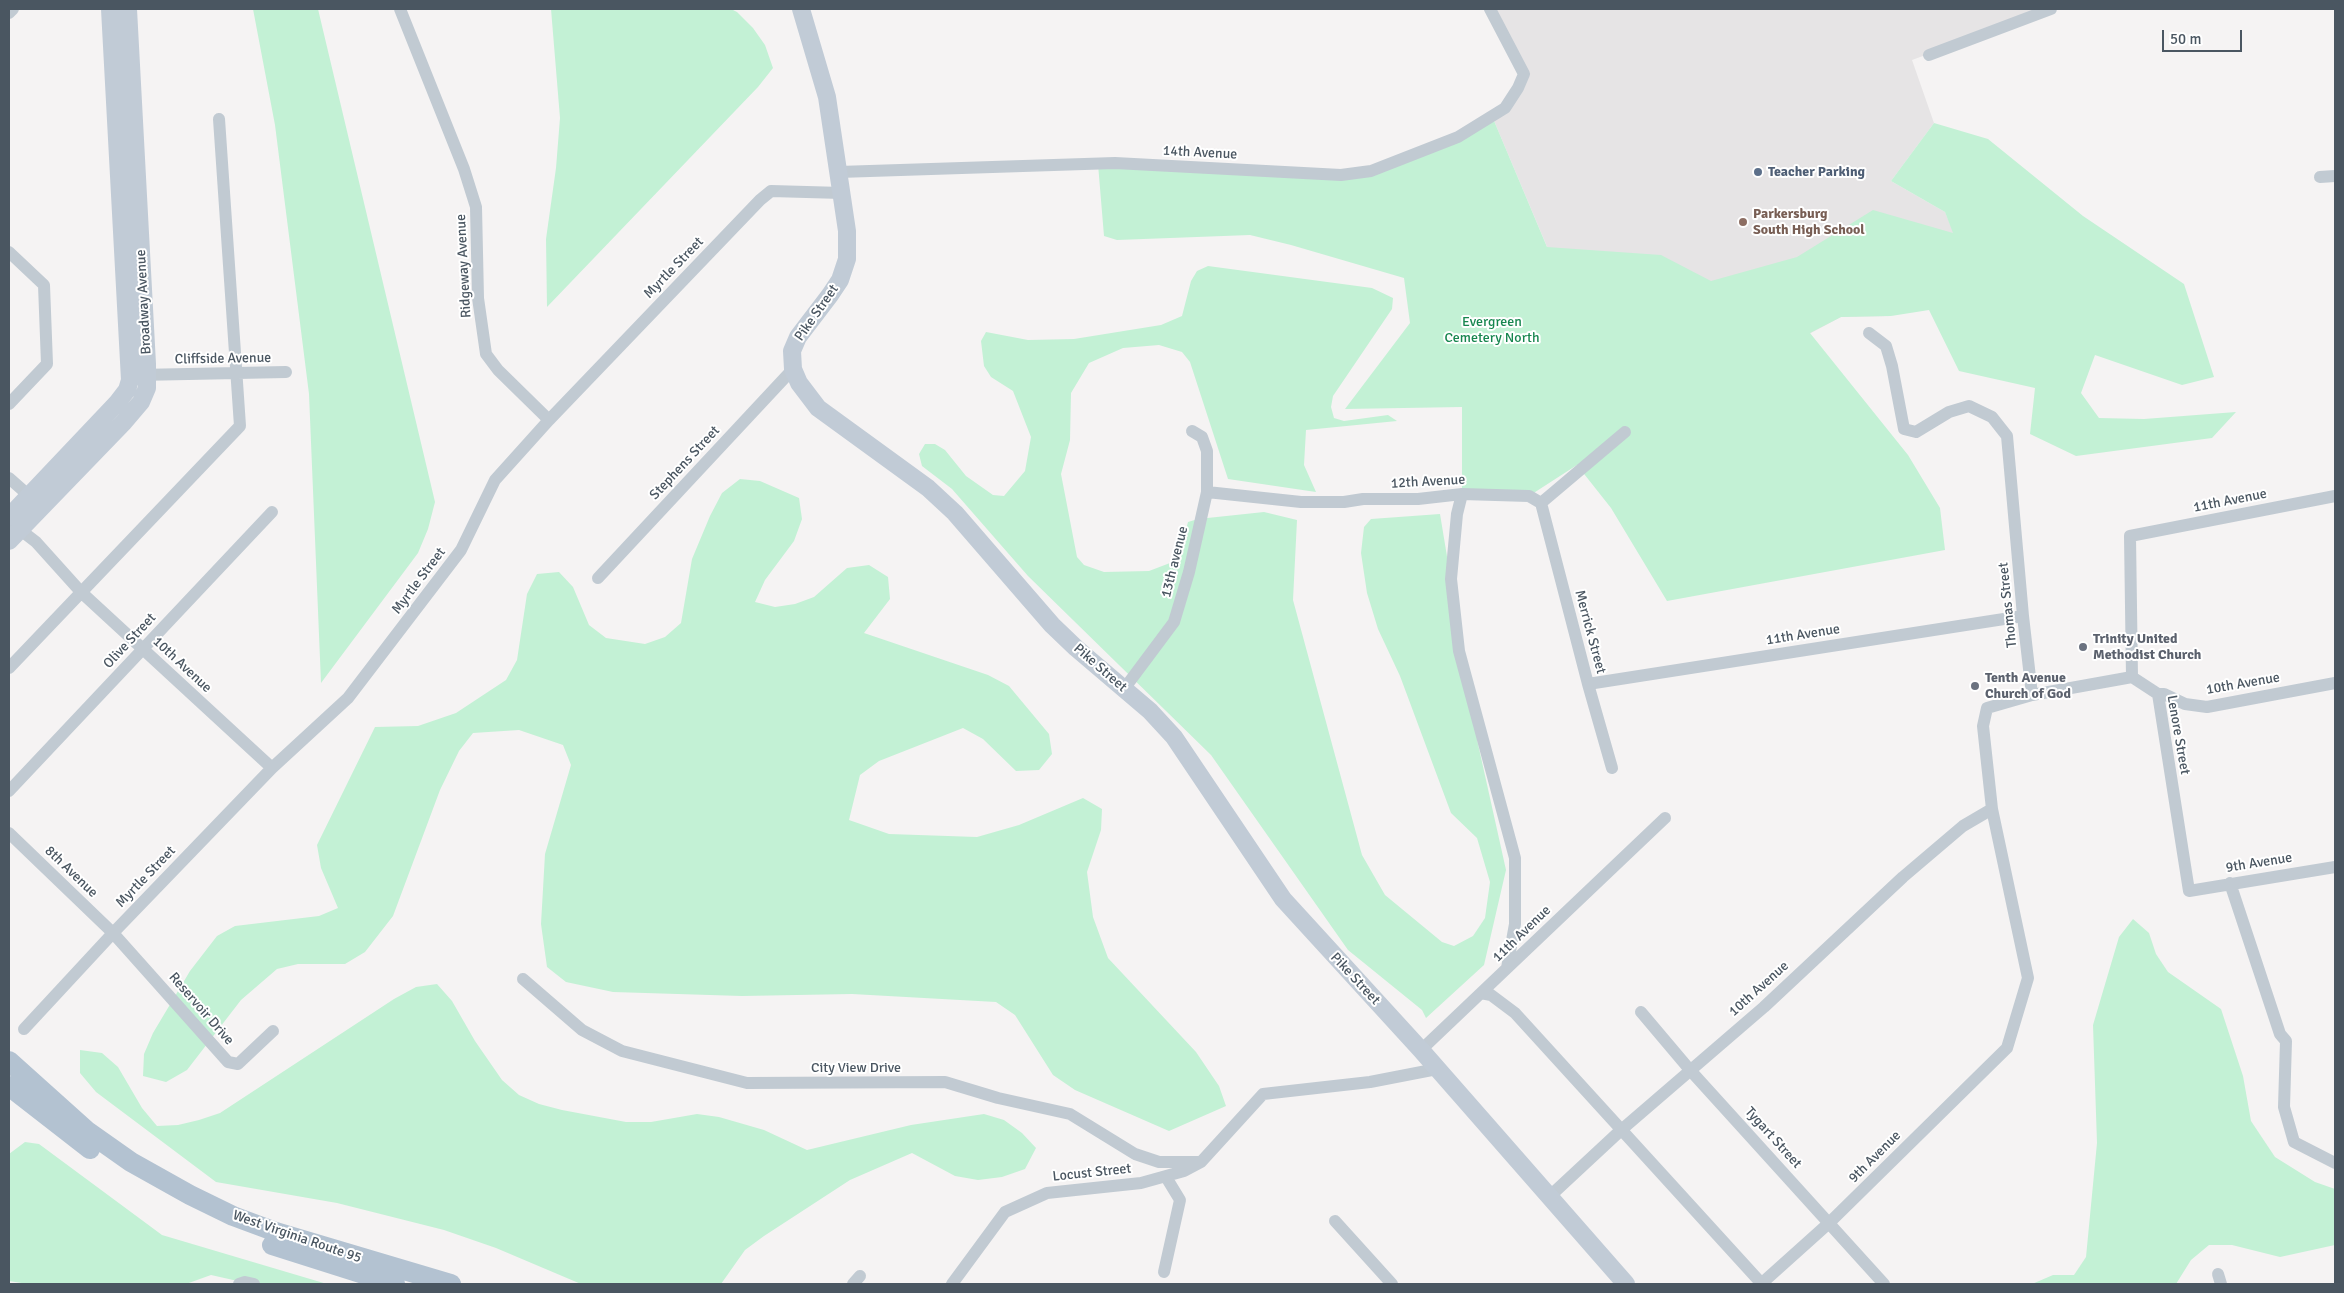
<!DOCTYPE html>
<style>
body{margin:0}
#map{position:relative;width:2344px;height:1293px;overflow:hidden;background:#f5f3f3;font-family:Signika,sans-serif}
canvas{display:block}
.frame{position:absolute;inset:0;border:10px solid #4a5661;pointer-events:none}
.scale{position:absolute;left:2162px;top:30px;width:80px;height:22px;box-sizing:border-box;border:2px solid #4a5661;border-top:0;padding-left:6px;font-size:15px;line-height:18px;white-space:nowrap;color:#4a5661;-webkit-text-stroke:4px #fff;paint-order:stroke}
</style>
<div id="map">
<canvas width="2344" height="1293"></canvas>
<div class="frame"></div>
<div class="scale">50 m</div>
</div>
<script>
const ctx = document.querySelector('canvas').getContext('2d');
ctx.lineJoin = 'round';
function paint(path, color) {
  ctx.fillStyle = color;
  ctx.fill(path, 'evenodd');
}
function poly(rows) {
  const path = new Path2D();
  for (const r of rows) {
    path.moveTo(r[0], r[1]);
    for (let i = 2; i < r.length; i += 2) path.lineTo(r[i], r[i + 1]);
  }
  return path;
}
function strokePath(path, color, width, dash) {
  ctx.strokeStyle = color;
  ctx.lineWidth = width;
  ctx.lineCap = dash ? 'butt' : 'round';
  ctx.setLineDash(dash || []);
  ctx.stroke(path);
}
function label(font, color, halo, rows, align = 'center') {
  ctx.font = font + ' Signika,sans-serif';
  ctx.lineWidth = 4;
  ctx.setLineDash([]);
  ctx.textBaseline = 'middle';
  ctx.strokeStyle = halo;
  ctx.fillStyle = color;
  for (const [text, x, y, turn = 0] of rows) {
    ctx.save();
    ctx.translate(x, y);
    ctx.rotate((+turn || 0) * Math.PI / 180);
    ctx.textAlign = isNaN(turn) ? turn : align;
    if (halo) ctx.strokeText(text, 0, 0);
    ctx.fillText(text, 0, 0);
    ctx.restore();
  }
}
paint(poly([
 [1490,9,2051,9,1912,60,1934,123,1891,181,1945,212,1954,233,1891,316,1841,317,1625,432,1492,116,1524,74]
]), '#e6e4e5');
paint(poly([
 [253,9,318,9,435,502,428,529,418,553,321,683,309,394,275,125],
 [551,9,731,9,737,12,753,28,765,45,773,68,758,87,547,307,546,239,556,168,560,118],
 [1492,116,1547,247,1661,255,1711,281,1797,257,1873,210,1953,233,1945,212,1891,181,1934,123,1988,139,2083,216,2184,284,2214,377,2182,385,2095,355,2081,393,2099,418,2144,419,2236,412,2212,438,2076,456,2030,434,2035,388,1959,371,1929,310,1891,316,1841,317,1810,333,1908,455,1940,508,1945,550,1667,601,1611,508,1577,465,1529,496,1462,494,1462,407,1345,409,1410,323,1404,278,1291,245,1250,235,1117,240,1104,236,1098,164,1371,171],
 [1208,266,1372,288,1393,298,1392,309,1333,396,1331,407,1334,418,1344,421,1388,415,1397,421,1306,430,1304,465,1316,492,1228,479,1190,362,1182,352,1159,345,1123,348,1089,363,1071,393,1070,440,1061,474,1077,557,1084,565,1104,572,1149,571,1170,563,1179,555,1188,522,1198,519,1264,512,1297,520,1293,600,1362,855,1385,895,1442,942,1454,946,1473,936,1485,918,1490,882,1477,838,1451,813,1400,676,1378,629,1367,593,1361,553,1364,527,1371,519,1440,514,1478,744,1506,870,1484,965,1426,1018,1422,1010,1348,950,1211,755,1028,576,952,489,922,466,919,454,925,444,935,444,945,450,966,476,993,495,1004,496,1025,471,1031,437,1013,391,991,377,984,366,981,341,986,332,1028,340,1074,339,1161,325,1182,316,1191,281,1197,271],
 [740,479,760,481,799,498,802,519,794,541,765,580,755,602,775,607,795,604,814,597,847,568,869,565,888,577,890,599,864,633,988,675,1009,686,1049,734,1052,754,1039,770,1016,771,983,739,963,728,879,761,860,775,849,820,889,834,977,837,1019,825,1083,798,1102,809,1101,830,1087,872,1093,917,1108,958,1196,1052,1219,1086,1226,1106,1169,1131,1075,1090,1053,1075,1015,1015,996,1002,852,994,742,996,613,992,566,982,547,967,541,924,545,854,571,765,563,745,519,730,473,733,459,751,440,790,393,916,365,952,345,964,298,964,277,969,241,1000,187,1070,166,1082,143,1076,144,1054,153,1033,190,971,217,936,235,926,319,916,338,908,321,868,317,845,375,727,418,726,456,713,506,680,517,660,527,594,537,574,559,572,573,587,589,625,606,638,645,644,665,637,681,623,692,559,710,516,722,493],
 [2133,919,2149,933,2156,954,2168,972,2221,1009,2243,1076,2251,1121,2275,1157,2315,1182,2335,1189,2335,1245,2280,1257,2232,1245,2209,1245,2191,1260,2176,1284,2032,1284,2053,1275,2074,1275,2086,1257,2097,1143,2093,1025,2119,937],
 [437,984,452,1001,475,1041,502,1080,519,1095,539,1104,562,1110,626,1122,651,1122,697,1114,719,1117,764,1130,807,1150,911,1125,984,1114,1004,1120,1022,1133,1036,1148,1025,1169,1002,1177,978,1180,955,1176,912,1153,850,1180,764,1236,745,1250,721,1284,581,1284,496,1248,444,1230,337,1203,216,1182,96,1092,80,1073,80,1050,102,1053,118,1067,142,1108,157,1126,178,1125,199,1120,220,1113,394,999,416,987],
 [25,1142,39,1144,162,1235,327,1284,251,1284,211,1275,186,1284,28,1284,9,1281,9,1154]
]), '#c3f1d5');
strokePath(poly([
 [400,9,464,169,476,207,478,298,486,354,498,370,549,420],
 [9,13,13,9],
 [1929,55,2051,9],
 [839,172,1115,163,1341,175,1371,171,1458,137,1505,108,1518,88,1524,74,1490,9],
 [2320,177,2335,176],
 [9,252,44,285,47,364,9,404],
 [1869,333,1886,346,1892,366,1904,429,1916,432,1949,412,1969,406,1992,417,2007,436,2023,616,2032,695],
 [139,375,286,372],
 [9,478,35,501],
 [1207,492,1301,502,1344,502,1363,499,1418,499,1462,494,1529,496,1541,503,1625,432],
 [1462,494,1457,514,1451,579,1459,651,1515,858,1515,924,1507,968],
 [1541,503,1588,684,1612,768],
 [14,525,36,542,81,592,272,768],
 [598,578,793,369],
 [9,668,240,426,219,119],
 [2132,677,2158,694,2189,891,2335,867],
 [2132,677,2130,536,2335,496],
 [1588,684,2023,616],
 [1124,689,1174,622,1189,572,1207,492,1207,451,1202,437,1192,431],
 [2158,694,2164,694,2185,704,2207,707,2335,683],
 [9,791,272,512],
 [9,833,113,933,228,1062,238,1064,273,1031],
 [2230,883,2280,1034,2286,1041,2284,1107,2294,1142,2335,1163],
 [523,979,582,1030,622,1051,747,1083,945,1082,998,1098,1070,1114,1135,1154,1159,1162,1201,1162],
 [1481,993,1491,995,1515,1013,1762,1284],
 [1641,1012,1690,1070,1884,1284],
 [24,1029,113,933,272,768,348,698,461,550,495,480,549,420,760,200,771,191,842,193],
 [1421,1050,1665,818],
 [1549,1197,1620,1131,1764,1007,1903,877,1963,826,1992,809],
 [1335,1221,1392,1284],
 [1164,1272,1180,1200,1166,1177],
 [2218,1274,2221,1284],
 [239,1284,245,1282,254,1284],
 [853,1284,860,1276],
 [952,1284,1005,1212,1047,1193,1141,1183,1184,1171,1201,1162,1263,1094,1370,1082,1437,1069],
 [1761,1284,1829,1223,2007,1048,2028,978,1992,809,1983,726,1987,708,2032,695,2132,677]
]), '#c1cad2', 12);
strokePath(poly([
 [801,9,827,97,847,231,847,259,840,280,830,295,798,337,792,351,793,369,799,383,818,408,928,488,955,513,1052,625,1076,648,1150,711,1174,737,1283,899,1421,1050,1626,1284],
 [9,517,117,403,127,390,130,380,110,9],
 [9,541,124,422,141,402,147,388,147,364,128,9]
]), '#c1cbd6', 18);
strokePath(poly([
 [9,1061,87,1131,131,1162,190,1195,233,1216,276,1232,451,1284],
 [9,1086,90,1149],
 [272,1245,395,1284]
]), '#b3c2d1', 20);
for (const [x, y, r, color] of [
 [1758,172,5,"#5c6f8a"],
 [1743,222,5,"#8d6e63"],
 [2083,647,5,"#6b7280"],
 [1975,686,5,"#6b7280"]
]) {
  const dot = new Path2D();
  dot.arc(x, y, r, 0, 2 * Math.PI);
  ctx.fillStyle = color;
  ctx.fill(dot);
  strokePath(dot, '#fff', 2);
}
label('14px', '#4a5661', '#fff', [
 ["14th Avenue",1200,153,3],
 ["Ridgeway Avenue",464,266,-93],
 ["Myrtle Street",674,268,-46],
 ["Broadway Avenue",144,302,-93],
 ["Pike Street",817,313,-55],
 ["Cliffside Avenue",223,359,-1],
 ["Stephens Street",685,463,-47],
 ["12th Avenue",1428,482,-3],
 ["11th Avenue",2230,501,-11],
 ["13th avenue",1175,562,-76],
 ["Myrtle Street",419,581,-53],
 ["Thomas Street",2008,605,-96],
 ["Merrick Street",1590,632,75],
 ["11th Avenue",1803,635,-9],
 ["Olive Street",130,641,-47],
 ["10th Avenue",182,665,43],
 ["Pike Street",1100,668,41],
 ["10th Avenue",2243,684,-10],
 ["Lenore Street",2178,735,80],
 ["9th Avenue",2259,863,-9],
 ["8th Avenue",71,872,44],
 ["Myrtle Street",146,877,-46],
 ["11th Avenue",1522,934,-44],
 ["Pike Street",1355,979,47],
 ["10th Avenue",1759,989,-42],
 ["Reservoir Drive",201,1009,49],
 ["City View Drive",856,1068],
 ["Tygart Street",1773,1138,48],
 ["9th Avenue",1875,1157,-45],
 ["Locust Street",1092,1173,-6],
 ["West Virginia Route 95",297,1237,19]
]);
label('bold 14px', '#4e5e75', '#fff', [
 ["Teacher Parking",1768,172]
], 'left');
label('bold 14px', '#785e54', '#fff', [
 ["Parkersburg",1753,214],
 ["South High School",1753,230]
], 'left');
label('14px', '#17864f', '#fff', [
 ["Evergreen",1492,322],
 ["Cemetery North",1492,338]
]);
label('bold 14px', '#5b616d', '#fff', [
 ["Trinity United",2093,639],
 ["Methodist Church",2093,655],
 ["Tenth Avenue",1985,678],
 ["Church of God",1985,694]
], 'left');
</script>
